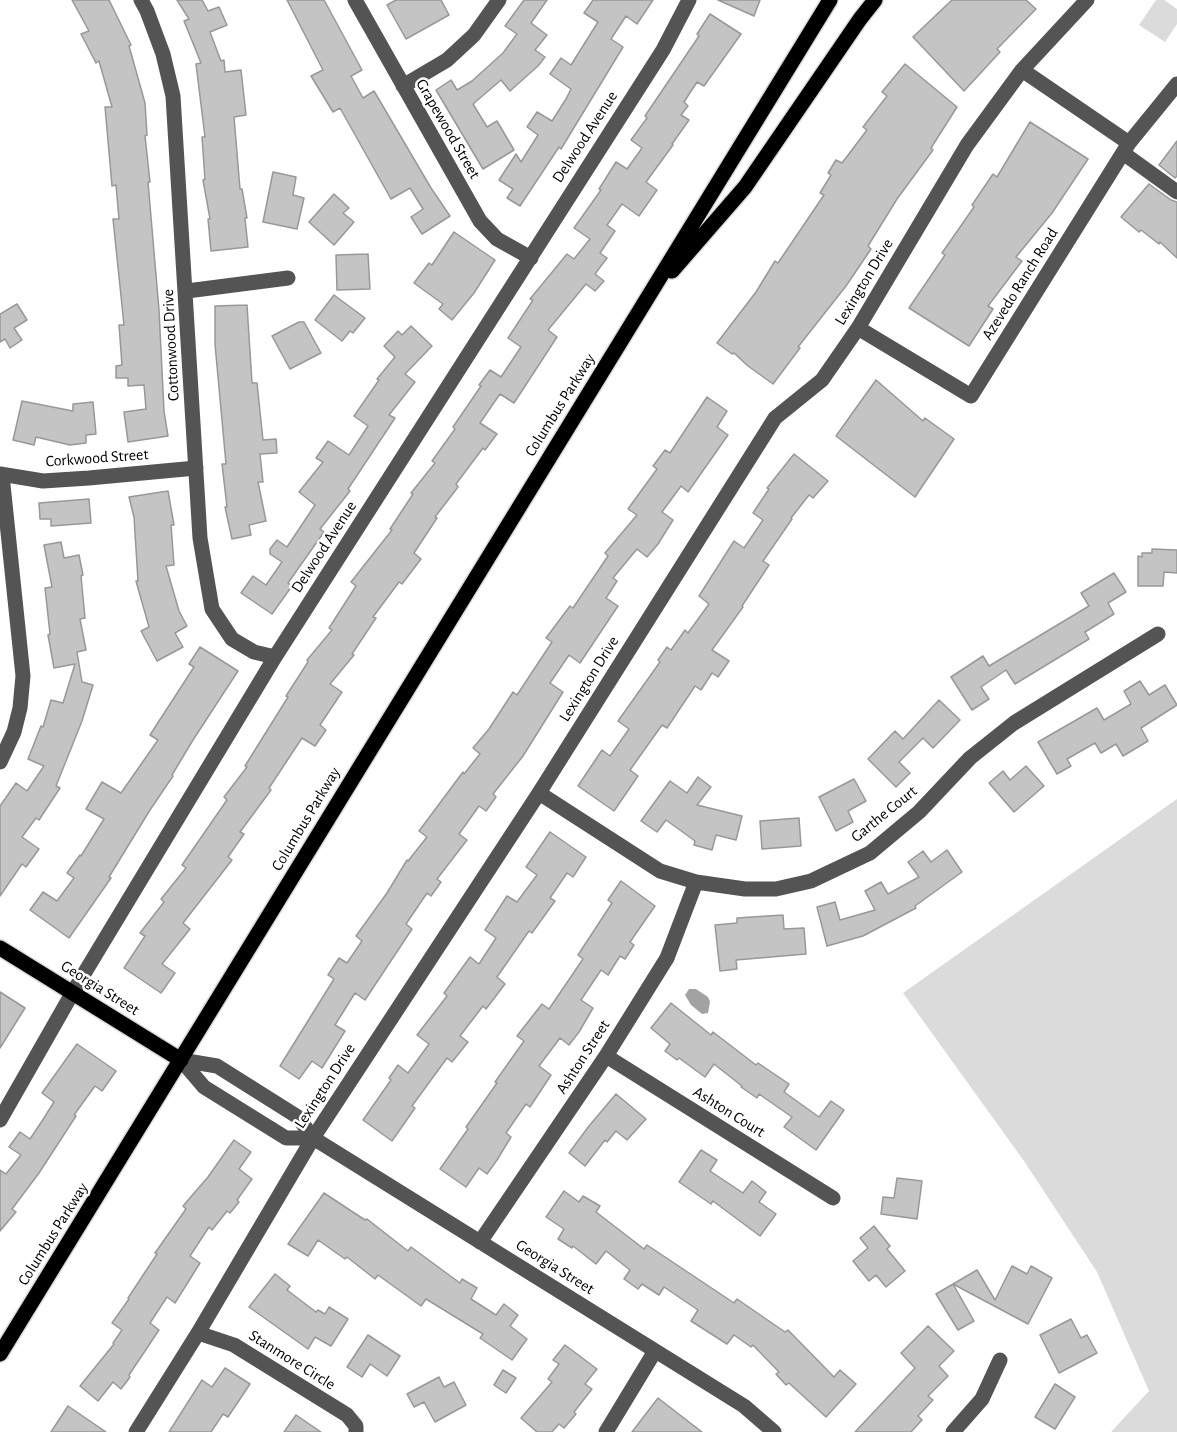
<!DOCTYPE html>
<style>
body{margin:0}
canvas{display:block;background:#fff}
</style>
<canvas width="1177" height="1432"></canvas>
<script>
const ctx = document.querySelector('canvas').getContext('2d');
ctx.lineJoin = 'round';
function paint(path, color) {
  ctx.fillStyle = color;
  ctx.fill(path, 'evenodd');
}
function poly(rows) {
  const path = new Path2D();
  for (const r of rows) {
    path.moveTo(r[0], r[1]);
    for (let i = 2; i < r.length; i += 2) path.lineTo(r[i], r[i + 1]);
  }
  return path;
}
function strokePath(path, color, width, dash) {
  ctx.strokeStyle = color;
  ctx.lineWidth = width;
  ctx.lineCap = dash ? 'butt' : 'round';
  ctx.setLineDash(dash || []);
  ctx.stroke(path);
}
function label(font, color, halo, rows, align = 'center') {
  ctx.font = font + ' "Alegreya Sans",sans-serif';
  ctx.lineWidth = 5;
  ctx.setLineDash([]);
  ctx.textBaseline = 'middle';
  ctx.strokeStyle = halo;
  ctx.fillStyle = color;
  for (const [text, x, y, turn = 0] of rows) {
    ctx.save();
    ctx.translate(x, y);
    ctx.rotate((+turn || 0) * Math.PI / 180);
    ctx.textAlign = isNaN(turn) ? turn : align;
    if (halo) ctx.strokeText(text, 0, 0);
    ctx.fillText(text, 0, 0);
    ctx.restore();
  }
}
paint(poly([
 [1156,0,1164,0,1177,9,1177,24,1165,42,1139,25],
 [1177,799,1177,1432,1111,1432,1149,1391,1097,1272,1024,1161,903,993]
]), '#dbdbdb');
paint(poly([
 [689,989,696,989,708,997,710,1002,708,1013,702,1014,691,1005,685,995]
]), '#a2a2a2');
const building = poly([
 [72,0,109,0,131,45,129,46,145,103,147,135,145,136,150,182,148,182,159,310,164,411,168,436,128,442,124,412,146,409,144,385,128,386,128,378,116,378,116,366,122,365,119,325,124,325,113,219,119,219,116,185,112,186,105,107,112,107,99,61,96,63,81,34,89,31,72,0],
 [177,0,202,0,208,11,219,7,227,25,210,32,221,61,224,60,225,72,241,70,246,115,234,117,240,189,242,189,247,218,245,218,248,247,211,251,208,219,210,219,203,180,205,179,202,137,205,137,196,64,201,63,184,21,189,19,177,0],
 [287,0,324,0,362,70,351,76,363,98,374,91,431,188,450,216,422,234,411,217,423,209,410,188,391,199,340,108,333,112,311,76,323,70,287,0],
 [396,0,441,0,449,15,406,39,387,5,396,0],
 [524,0,547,0,531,23,547,35,535,50,545,57,538,66,510,91,501,80,473,104,487,127,497,121,514,150,483,169,436,90,451,80,457,90,472,81,503,53,517,34,505,26,524,0],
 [593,0,653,0,637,24,626,16,611,39,623,47,561,149,559,147,520,206,507,198,513,189,499,180,516,154,521,162,538,135,527,127,537,112,552,121,566,99,571,89,550,74,561,58,571,65,598,22,584,13,593,0],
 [718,0,760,0,754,16,718,0],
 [952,0,1026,0,1036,9,997,49,1000,52,964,91,913,37,952,0],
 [710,14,741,34,704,86,697,82,684,102,688,106,681,115,689,120,672,144,673,145,646,182,657,190,639,216,622,204,607,225,615,231,600,253,607,258,595,274,604,281,595,291,586,284,548,330,557,337,514,403,500,394,480,423,497,434,485,450,483,448,456,484,458,487,435,517,437,518,414,553,421,559,402,584,399,582,373,617,376,618,352,654,354,655,330,684,342,692,320,725,326,730,315,746,302,738,269,788,271,790,240,832,244,834,228,857,232,860,183,923,190,929,162,964,175,973,161,993,124,968,145,936,140,933,164,902,161,899,186,868,182,865,227,800,224,797,247,767,245,766,288,697,286,696,308,662,307,660,332,630,329,628,356,586,351,582,392,530,390,529,413,494,411,493,435,463,432,461,455,429,453,427,481,386,479,385,490,370,501,377,521,347,508,338,533,300,530,299,567,254,574,259,590,239,574,228,601,190,599,189,616,162,627,169,642,148,631,140,647,118,645,116,699,36,697,34,710,14],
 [905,64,957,107,931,148,933,150,897,199,868,246,871,249,846,286,798,347,800,348,773,384,748,366,734,353,732,354,717,343,756,292,775,261,778,263,824,195,820,193,831,175,828,173,836,160,842,163,867,130,863,127,887,96,882,92,905,64],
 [1030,122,1088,159,1052,213,1016,257,1022,261,988,306,993,309,969,346,909,308,945,255,942,253,974,207,972,205,993,174,997,177,1030,122],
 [1177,141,1177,176,1175,178,1159,165,1177,141],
 [273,172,296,177,293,195,304,198,297,229,263,222,273,172],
 [1149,184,1171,200,1177,202,1177,258,1160,242,1159,244,1141,230,1139,232,1121,217,1149,184],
 [334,194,349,208,343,213,354,222,334,245,309,222,334,194],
 [454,232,495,260,474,293,452,320,439,309,443,304,414,283,429,263,432,265,454,232],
 [368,254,370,289,337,290,336,255,368,254],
 [334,295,365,318,353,333,350,331,342,341,315,320,334,295],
 [17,304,27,320,14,328,22,340,10,348,5,339,0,342,0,314,17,304],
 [247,305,252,383,257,383,263,440,276,439,277,453,260,454,263,482,258,482,266,521,249,525,251,535,232,539,225,507,227,507,222,464,226,464,215,344,215,306,247,305],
 [299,322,304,322,321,353,290,369,272,336,299,322],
 [411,326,432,346,405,374,415,382,389,415,395,418,348,489,350,491,320,529,324,532,288,583,292,586,272,614,241,593,253,576,266,585,282,562,270,554,270,549,277,540,287,547,315,505,299,492,323,462,316,458,328,441,349,455,368,426,354,416,379,380,377,379,395,357,384,346,398,331,402,335,411,326],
 [876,380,923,421,925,418,954,439,915,497,836,436,876,380],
 [707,397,727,411,717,427,728,435,688,492,681,486,662,512,673,520,658,544,647,557,637,549,613,578,617,581,606,598,618,606,580,663,569,655,550,683,563,692,523,756,493,794,496,797,486,811,479,806,459,834,467,840,437,879,441,882,431,896,427,893,406,924,412,929,365,1000,355,993,335,1025,345,1031,322,1068,312,1061,299,1079,280,1066,334,979,328,975,339,958,347,963,362,941,356,936,387,893,407,860,408,861,427,837,419,831,463,772,464,774,480,754,473,748,489,729,513,692,517,695,552,642,546,638,570,606,573,608,608,556,605,553,637,515,628,509,657,469,653,466,665,450,670,453,707,397],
 [22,401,73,411,73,404,93,402,96,434,86,435,86,443,70,445,36,437,34,445,13,440,22,401],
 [794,454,828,481,813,498,809,495,791,518,792,519,763,561,769,565,742,606,743,607,712,650,729,661,718,677,712,673,701,690,695,686,667,728,662,725,630,770,638,776,614,811,578,786,602,750,610,756,629,729,618,721,660,662,658,660,667,647,671,650,685,630,688,633,709,604,699,596,734,541,744,548,763,520,753,513,769,489,767,488,794,454],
 [168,491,174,525,171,525,174,565,166,566,179,611,187,626,175,633,183,647,157,661,141,631,149,627,136,581,138,581,134,517,129,497,168,491],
 [89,499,91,523,51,526,51,519,40,519,39,503,89,499],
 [61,542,64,558,79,555,83,575,81,576,85,618,80,619,86,650,77,652,82,682,93,685,82,721,56,786,60,788,39,820,36,818,22,837,39,849,26,867,22,864,0,896,0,806,16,783,27,791,44,766,28,759,41,726,43,727,51,700,63,703,75,664,54,668,48,635,50,634,45,588,52,587,44,545,61,542],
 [1152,549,1177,550,1177,573,1164,572,1163,586,1138,586,1138,556,1142,557,1142,553,1152,553,1152,549],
 [1114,573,1126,592,1108,603,1114,614,1085,632,1089,639,1015,684,1006,670,981,687,989,699,972,710,951,677,983,656,989,666,1089,606,1081,593,1114,573],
 [200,647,238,671,193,740,172,775,173,776,150,810,109,877,111,878,69,938,30,910,43,892,57,901,74,878,67,873,80,855,81,856,104,819,86,809,102,782,121,793,158,740,150,735,194,667,189,664,200,647],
 [1140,681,1149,695,1165,685,1177,705,1141,728,1148,741,1123,756,1116,744,1101,753,1095,743,1067,759,1071,766,1057,774,1038,742,1097,708,1104,720,1131,704,1124,691,1140,681],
 [939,700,960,720,933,748,923,738,899,762,910,773,896,787,868,759,895,731,903,739,939,700],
 [1026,766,1044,786,1014,812,989,783,1003,771,1010,780,1026,766],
 [698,777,711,787,697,805,742,816,736,840,716,835,712,850,694,845,695,841,666,820,657,832,641,821,670,781,687,793,698,777],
 [854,779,866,801,848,811,853,822,836,831,819,797,854,779],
 [799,818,801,846,762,849,760,821,799,818],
 [550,832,586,857,573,877,567,873,550,898,555,901,532,933,529,931,497,977,505,984,486,1009,483,1006,460,1036,468,1042,452,1062,447,1058,412,1106,415,1108,392,1141,363,1120,391,1080,389,1078,398,1065,408,1073,429,1044,417,1035,447,996,444,993,470,957,479,964,496,938,485,930,507,896,517,902,537,875,526,867,550,832],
 [947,850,962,872,915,906,916,908,863,936,827,946,817,907,835,902,840,920,875,910,865,891,881,882,888,894,919,877,908,862,923,851,931,862,947,850],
 [621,881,655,906,630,942,634,945,625,959,620,956,608,975,601,970,581,1000,593,1008,579,1032,569,1045,560,1038,539,1066,551,1075,530,1107,526,1104,506,1133,511,1137,497,1160,487,1174,479,1168,466,1187,440,1169,468,1129,466,1127,497,1083,495,1082,524,1041,517,1036,542,1004,549,1009,583,959,578,955,612,903,608,900,621,881],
 [783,915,784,929,804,928,806,954,736,960,737,969,720,971,715,925,737,923,737,918,783,915],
 [0,992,25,1008,0,1048,0,992],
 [671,1003,711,1035,713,1032,756,1065,758,1063,789,1084,784,1092,819,1117,831,1101,844,1110,816,1150,784,1127,792,1117,759,1094,757,1098,741,1087,742,1086,714,1064,705,1077,679,1058,677,1060,665,1051,670,1044,651,1028,671,1003],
 [77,1044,116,1071,102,1091,95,1086,74,1115,76,1116,39,1173,12,1209,16,1212,0,1231,0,1170,6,1174,21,1155,9,1147,20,1132,30,1139,44,1118,54,1102,42,1093,77,1044],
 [616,1094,646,1119,627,1140,616,1131,607,1142,605,1140,585,1166,569,1153,589,1126,616,1094],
 [234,1140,251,1152,239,1169,252,1179,237,1200,239,1202,230,1213,227,1211,212,1230,209,1227,190,1256,200,1263,175,1303,167,1297,150,1323,159,1330,129,1375,130,1377,121,1389,113,1382,98,1401,80,1386,114,1344,113,1343,122,1330,112,1323,129,1299,128,1298,157,1254,155,1253,186,1209,183,1206,208,1177,234,1140],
 [701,1150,717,1160,710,1171,743,1193,752,1181,766,1192,759,1202,776,1214,760,1236,713,1201,711,1204,679,1182,701,1150],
 [897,1178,922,1181,917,1219,881,1214,883,1197,894,1198,897,1178],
 [564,1191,579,1202,583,1196,600,1206,596,1212,644,1249,647,1245,734,1303,737,1299,785,1332,788,1330,834,1377,840,1370,856,1384,826,1417,789,1383,786,1385,776,1374,779,1372,753,1345,751,1347,734,1335,727,1344,691,1321,698,1310,664,1287,659,1295,642,1284,638,1289,624,1279,630,1270,606,1251,596,1264,573,1246,572,1248,558,1239,564,1229,546,1217,564,1191],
 [324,1193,365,1220,367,1219,408,1251,411,1247,460,1283,462,1279,477,1288,471,1299,496,1315,504,1304,518,1315,510,1326,527,1339,512,1360,480,1338,483,1334,426,1299,421,1306,378,1275,375,1279,347,1257,345,1259,318,1240,308,1256,288,1244,324,1193],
 [874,1226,890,1246,887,1249,905,1271,886,1287,876,1275,869,1281,853,1261,868,1248,860,1238,874,1226],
 [1012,1266,1027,1274,1031,1266,1052,1278,1028,1324,953,1284,974,1321,958,1330,936,1294,977,1270,995,1300,1012,1266],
 [275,1274,290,1286,287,1290,316,1312,318,1310,325,1314,329,1307,348,1319,331,1346,315,1337,308,1349,249,1307,275,1274],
 [1071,1319,1081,1338,1087,1335,1097,1353,1059,1373,1040,1335,1071,1319],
 [928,1326,954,1351,939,1366,948,1376,928,1396,933,1400,918,1416,922,1420,911,1432,855,1432,915,1368,901,1353,928,1326],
 [368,1335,400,1356,387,1376,370,1364,362,1377,347,1367,368,1335],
 [565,1345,597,1369,585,1384,592,1389,574,1412,576,1414,564,1428,559,1424,552,1432,537,1432,521,1418,552,1382,548,1379,559,1364,553,1360,565,1345],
 [225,1368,250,1384,228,1417,223,1414,211,1432,169,1432,202,1380,212,1387,225,1368],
 [503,1370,516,1378,506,1393,494,1385,503,1370],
 [439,1377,444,1387,454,1382,466,1405,435,1422,424,1402,414,1407,407,1394,439,1377],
 [1055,1384,1075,1397,1055,1429,1035,1417,1055,1384],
 [658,1398,702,1432,632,1432,658,1398],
 [68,1406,106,1432,51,1432,68,1406],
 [296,1415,321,1432,284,1432,296,1415]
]);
paint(building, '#c4c4c4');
strokePath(building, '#989898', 1.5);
const major = poly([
 [672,271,745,187,860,19,875,0],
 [0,948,181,1060],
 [0,1354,830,0]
]);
strokePath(major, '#dbdbdb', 18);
strokePath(poly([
 [141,0,147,11,163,54,173,96,200,538,212,609,232,639,254,652,275,657],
 [355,0,480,221,497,239,531,258],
 [1022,70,1087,0],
 [403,86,447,60,474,35,499,0],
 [1123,153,1177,192],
 [187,291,288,278],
 [858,328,971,396,1129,143,1177,84],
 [0,474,43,481,89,478,196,468],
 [0,762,14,732,20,708,23,676,2,475],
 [539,793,660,871,696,882,745,889,776,889,811,881,870,853,919,812,970,758,1014,723,1158,634],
 [606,1056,833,1198],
 [181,1060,217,1066,298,1117,313,1138,744,1406,774,1432],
 [181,1060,204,1087,286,1138,313,1138],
 [0,1120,73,992,275,657,663,50,689,0],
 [480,1242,606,1056,667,958,696,882],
 [198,1333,234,1345,347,1415,356,1426,356,1432],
 [136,1432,198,1333,313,1138,539,793,775,418,822,380,858,328,967,145,1022,70,1129,143],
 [606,1432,655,1351],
 [953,1432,982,1399,1000,1360]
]), '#545454', 15);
strokePath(major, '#000', 15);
label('16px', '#000', '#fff', [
 ["Grapewood Street",448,129,60],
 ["Delwood Avenue",585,137,-57],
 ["Lexington Drive",864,282,-59],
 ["Azevedo Ranch Road",1020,284,-58],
 ["Cottonwood Drive",171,345,-93],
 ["Columbus Parkway",560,405,-58],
 ["Corkwood Street",97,458,-4],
 ["Delwood Avenue",324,547,-57],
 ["Lexington Drive",589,679,-58],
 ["Garthe Court",884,814,-39],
 ["Columbus Parkway",306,819,-59],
 ["Georgia Street",100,988,32],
 ["Ashton Street",583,1057,-57],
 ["Lexington Drive",325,1086,-57],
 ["Ashton Court",729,1112,32],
 ["Columbus Parkway",53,1234,-58],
 ["Georgia Street",555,1267,32],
 ["Stanmore Circle",292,1360,32]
]);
</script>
